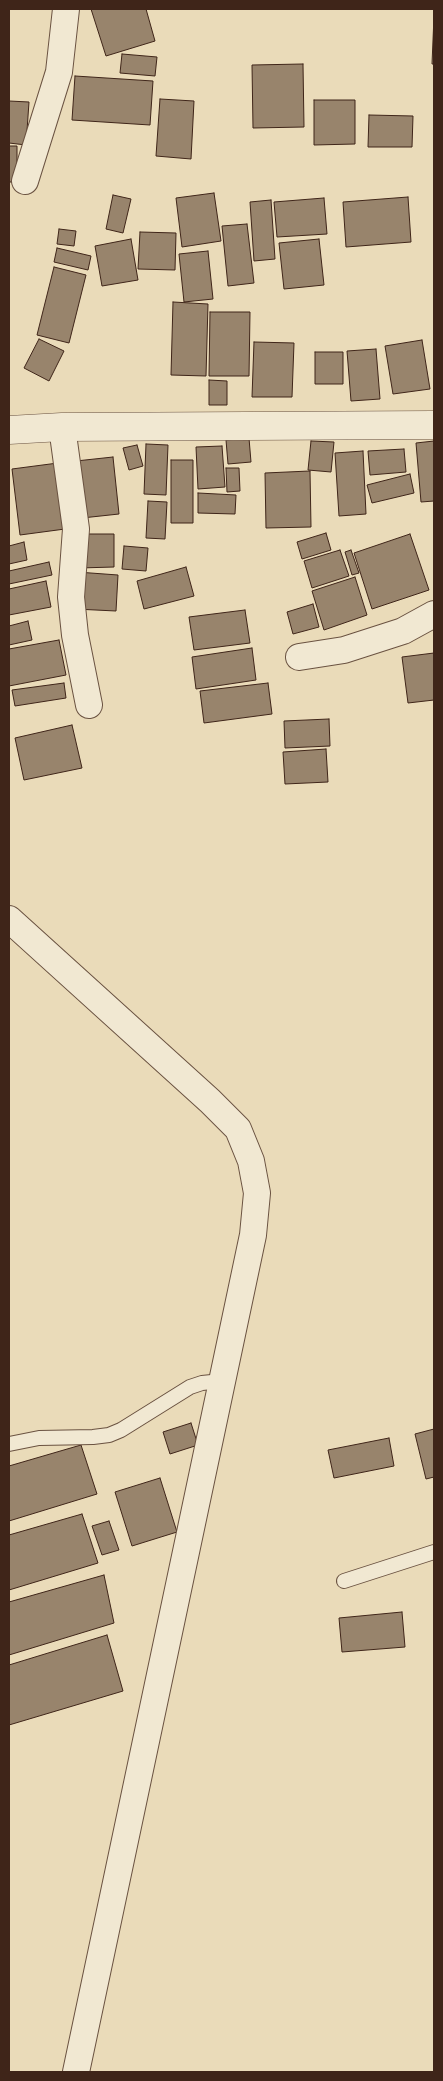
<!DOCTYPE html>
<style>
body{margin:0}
#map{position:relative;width:443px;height:2081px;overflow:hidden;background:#eadbb9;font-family:"Sorts Mill Goudy",serif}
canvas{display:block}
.frame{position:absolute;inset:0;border:10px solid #3f2519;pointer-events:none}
</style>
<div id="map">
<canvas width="443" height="2081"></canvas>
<div class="frame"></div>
</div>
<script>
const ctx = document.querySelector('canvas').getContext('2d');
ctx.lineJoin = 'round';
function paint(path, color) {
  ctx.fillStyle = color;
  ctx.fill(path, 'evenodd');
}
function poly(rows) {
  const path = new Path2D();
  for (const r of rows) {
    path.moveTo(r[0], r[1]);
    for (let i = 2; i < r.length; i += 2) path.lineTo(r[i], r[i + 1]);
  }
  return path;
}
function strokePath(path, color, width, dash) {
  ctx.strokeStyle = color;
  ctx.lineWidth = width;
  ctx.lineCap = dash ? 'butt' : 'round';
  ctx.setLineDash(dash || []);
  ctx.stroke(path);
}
const building = poly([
 [91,9,146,9,155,41,106,56,91,9],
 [434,16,434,64,432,64,434,16],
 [122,54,157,57,155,76,120,73,122,54],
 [303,64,304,127,253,128,252,65,303,64],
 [75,76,153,81,150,125,72,120,75,76],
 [160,99,194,101,191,159,156,156,160,99],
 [314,100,355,100,355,144,314,145,314,100],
 [9,101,29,102,26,145,9,143,9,101],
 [369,115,413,116,412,147,368,147,369,115],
 [9,146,17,146,17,182,9,182,9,146],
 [214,193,221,241,182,247,176,198,214,193],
 [113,195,131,199,123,233,106,229,113,195],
 [408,197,411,242,346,247,343,202,408,197],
 [324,198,327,234,277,237,274,202,324,198],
 [271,200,275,259,254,261,250,202,271,200],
 [247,224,254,283,228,286,222,226,247,224],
 [59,229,76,231,74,246,57,244,59,229],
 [140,232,176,233,175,270,138,269,140,232],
 [131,239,138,280,102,286,95,246,131,239],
 [319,239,324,285,284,289,279,243,319,239],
 [57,248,91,256,88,270,54,262,57,248],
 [208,251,213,299,184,302,179,254,208,251],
 [54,267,86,275,69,343,37,335,54,267],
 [173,302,208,304,206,376,171,375,173,302],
 [210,312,250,312,249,376,209,376,210,312],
 [39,339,64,351,49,381,24,368,39,339],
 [422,340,430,389,393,394,385,346,422,340],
 [254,342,294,343,292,397,252,397,254,342],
 [376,349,380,399,351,401,347,351,376,349],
 [315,352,343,352,343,384,315,384,315,352],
 [209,380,227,381,227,405,209,405,209,380],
 [249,438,251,462,228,464,226,440,249,438],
 [311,441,334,442,331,472,308,470,311,441],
 [434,441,434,501,421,502,416,443,434,441],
 [146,444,168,445,166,495,144,494,146,444],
 [137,445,143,466,129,470,123,448,137,445],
 [222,446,225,487,198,489,196,447,222,446],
 [404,449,406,472,370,475,368,451,404,449],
 [363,451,366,514,339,516,335,453,363,451],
 [113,457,119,514,82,518,76,461,113,457],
 [171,460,193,460,193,523,171,523,171,460],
 [58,463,65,529,20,535,12,469,58,463],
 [226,468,239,468,240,491,227,492,226,468],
 [310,471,311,527,266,528,265,473,310,471],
 [410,474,414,493,372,503,367,485,410,474],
 [198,493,236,495,235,514,198,513,198,493],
 [148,501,167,502,165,539,146,538,148,501],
 [326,533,331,550,302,559,297,542,326,533],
 [79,534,114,534,114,567,79,568,79,534],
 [410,534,429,590,372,609,354,553,410,534],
 [24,542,27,560,9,564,9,546,24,542],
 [124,546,148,548,146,571,122,569,124,546],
 [340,550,349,576,312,588,304,561,340,550],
 [351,550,359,573,352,575,345,552,351,550],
 [49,562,52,575,9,584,9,571,49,562],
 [186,567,194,596,144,609,137,581,186,567],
 [77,572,118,575,116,611,75,609,77,572],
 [355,577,367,615,324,630,312,591,355,577],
 [46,581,51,607,9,615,9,589,46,581],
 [313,604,319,627,293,634,287,612,313,604],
 [245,610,250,643,194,650,189,617,245,610],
 [28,621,32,640,9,645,9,626,28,621],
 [59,640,66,675,9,686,9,649,59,640],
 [252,648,256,680,196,689,192,657,252,648],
 [434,653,434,700,408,703,402,657,434,653],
 [64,683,66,698,15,706,12,690,64,683],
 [268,683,272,714,204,723,200,691,268,683],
 [329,719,330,746,285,748,284,721,329,719],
 [72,725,82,768,24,780,15,738,72,725],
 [326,749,328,782,285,784,283,752,326,749],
 [191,1423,198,1445,170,1454,163,1432,191,1423],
 [434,1429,434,1477,426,1479,415,1434,434,1429],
 [389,1438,394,1466,334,1478,328,1450,389,1438],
 [81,1445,97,1494,9,1521,9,1466,81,1445],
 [160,1478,177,1532,132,1546,115,1492,160,1478],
 [82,1514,98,1563,9,1590,9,1535,82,1514],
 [109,1521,119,1550,102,1555,92,1526,109,1521],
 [104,1575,114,1623,9,1655,9,1602,104,1575],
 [402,1612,405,1647,342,1652,339,1618,402,1612],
 [107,1635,123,1691,9,1725,9,1665,107,1635]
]);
paint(building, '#98846c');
strokePath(building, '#3f2519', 1);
const service = poly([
 [9,1444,39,1438,93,1437,109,1435,121,1430,190,1387,202,1383,222,1381],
 [344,1581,434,1552]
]);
const minor = poly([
 [25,181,59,72,66,9],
 [62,427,76,529,71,597,75,635,89,705],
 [299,657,344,650,403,631,434,614],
 [9,919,210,1101,238,1129,251,1161,257,1193,253,1235,76,2072]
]);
const tertiary = poly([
 [9,430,62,427,434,425]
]);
strokePath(service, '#6a5241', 16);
strokePath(minor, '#6a5241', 28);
strokePath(tertiary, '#6a5241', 29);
strokePath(service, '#f1e8d2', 14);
strokePath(minor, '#f1e8d2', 26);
strokePath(tertiary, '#f1e8d2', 28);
</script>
